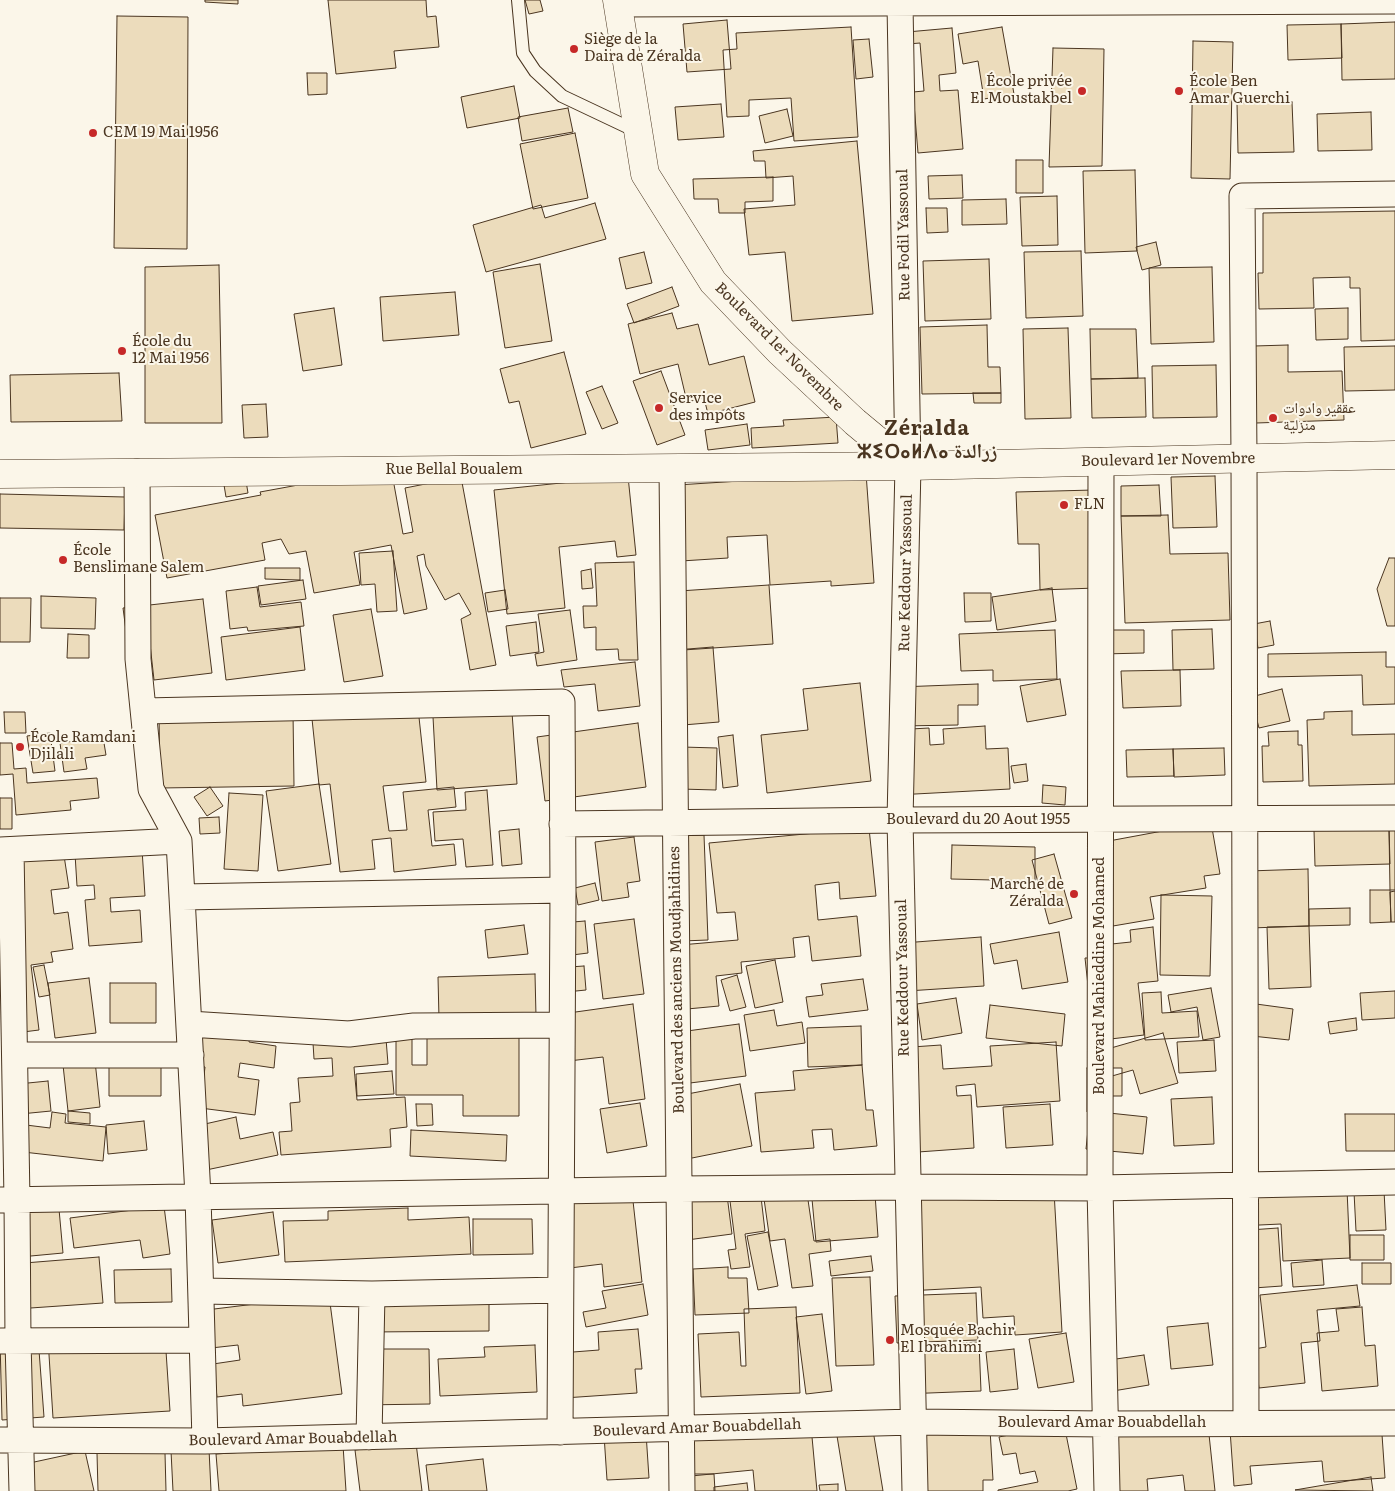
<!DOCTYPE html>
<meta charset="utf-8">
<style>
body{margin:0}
canvas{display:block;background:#fbf6e9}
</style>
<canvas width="1395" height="1491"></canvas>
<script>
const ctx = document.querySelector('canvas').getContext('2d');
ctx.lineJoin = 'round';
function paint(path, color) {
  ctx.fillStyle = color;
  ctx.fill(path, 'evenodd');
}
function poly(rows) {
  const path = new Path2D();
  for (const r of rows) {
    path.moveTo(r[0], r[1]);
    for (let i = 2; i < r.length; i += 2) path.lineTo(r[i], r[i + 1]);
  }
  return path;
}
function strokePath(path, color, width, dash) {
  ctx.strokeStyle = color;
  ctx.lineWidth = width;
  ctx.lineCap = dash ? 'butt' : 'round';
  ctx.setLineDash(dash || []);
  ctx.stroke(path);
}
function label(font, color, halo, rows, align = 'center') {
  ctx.font = font + ' Literata,"Noto Naskh Arabic","Noto Sans Tifinagh",serif';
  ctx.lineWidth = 4;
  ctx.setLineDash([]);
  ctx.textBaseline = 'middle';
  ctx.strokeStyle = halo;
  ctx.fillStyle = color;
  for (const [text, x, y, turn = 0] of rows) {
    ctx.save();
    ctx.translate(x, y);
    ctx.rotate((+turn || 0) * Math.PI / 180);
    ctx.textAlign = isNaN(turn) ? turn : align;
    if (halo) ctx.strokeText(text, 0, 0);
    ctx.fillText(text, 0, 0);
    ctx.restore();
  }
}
const building = poly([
 [205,0,238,0,238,4,205,2,205,0],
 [328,0,426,0,427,17,436,16,439,47,394,51,396,68,336,74,328,0],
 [525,0,540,0,543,11,529,14,525,0],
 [117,16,188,17,187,249,114,248,117,16],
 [727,20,731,69,687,72,683,24,727,20],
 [1395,22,1395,79,1342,80,1341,24,1395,22],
 [1341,24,1342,58,1288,60,1287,25,1341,24],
 [851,27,858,137,794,141,791,98,749,100,749,116,727,117,723,50,737,49,736,33,851,27],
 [1002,27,1014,94,984,99,978,61,963,64,958,34,1002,27],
 [952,28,956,73,939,75,940,91,958,90,963,149,918,153,913,92,924,91,920,43,908,44,907,32,952,28],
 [869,39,873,77,856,79,853,40,869,39],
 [1193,41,1233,42,1230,179,1191,178,1193,41],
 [1053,48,1104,49,1102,166,1049,167,1053,48],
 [307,73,327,73,327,94,308,95,307,73],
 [514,86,520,118,467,128,461,97,514,86],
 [1292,102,1294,152,1238,153,1237,103,1292,102],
 [721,104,724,137,678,140,675,107,721,104],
 [568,108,573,132,522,141,518,117,568,108],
 [787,109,793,136,765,143,759,116,787,109],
 [1371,112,1372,150,1318,151,1317,114,1371,112],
 [575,133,588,198,533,209,520,144,575,133],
 [857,141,873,314,792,321,785,252,749,255,744,209,795,205,793,176,766,178,765,161,754,161,753,151,857,141],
 [1016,160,1043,160,1043,193,1016,193,1016,160],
 [1135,170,1137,251,1085,253,1083,171,1135,170],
 [962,175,963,198,929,199,928,176,962,175],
 [773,177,773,201,745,202,745,213,719,213,718,199,694,199,693,179,773,177],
 [1057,196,1058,245,1022,246,1020,197,1057,196],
 [1006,199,1007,224,962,225,962,200,1006,199],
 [595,203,606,239,486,272,473,225,541,205,545,218,595,203],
 [926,208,947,208,948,232,927,233,926,208],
 [1395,211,1395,340,1361,341,1360,288,1350,288,1350,277,1313,278,1314,308,1259,309,1258,273,1263,273,1263,213,1395,211],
 [1156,242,1161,265,1142,270,1136,247,1156,242],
 [1081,251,1083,316,1026,318,1024,252,1081,251],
 [644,252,652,283,626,289,619,258,644,252],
 [989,259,991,319,925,321,923,261,989,259],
 [540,264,552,341,505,348,493,272,540,264],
 [219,265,222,423,145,423,145,267,219,265],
 [1212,267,1214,342,1151,344,1149,268,1212,267],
 [672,287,679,306,634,323,627,304,672,287],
 [455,292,459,335,383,341,380,297,455,292],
 [334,308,342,365,303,371,294,314,334,308],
 [1348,308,1348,339,1316,340,1315,309,1348,308],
 [672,313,677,329,698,324,709,365,744,356,755,402,708,414,704,398,687,402,678,364,640,374,628,324,672,313],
 [987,325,988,367,1000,367,1001,393,922,394,920,327,987,325],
 [1068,328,1071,418,1025,419,1023,329,1068,328],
 [1090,329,1136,329,1138,378,1091,379,1090,329],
 [1288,345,1288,372,1342,371,1344,420,1256,423,1254,346,1288,345],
 [1395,346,1395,390,1345,391,1344,347,1395,346],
 [564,352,586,434,531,448,519,401,509,403,500,369,564,352],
 [1216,365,1217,417,1153,418,1152,366,1216,365],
 [661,371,685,435,657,445,633,381,661,371],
 [119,373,122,421,11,422,10,375,119,373],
 [1145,378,1146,417,1092,418,1091,379,1145,378],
 [602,386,618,423,602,429,586,392,602,386],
 [973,393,1001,393,1001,403,974,403,973,393],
 [266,404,268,437,244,438,242,405,266,404],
 [836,417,838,443,752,448,751,428,784,426,783,420,836,417],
 [747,424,750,445,708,450,705,430,747,424],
 [391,468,403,534,413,532,405,488,461,477,496,665,470,670,461,619,471,614,459,593,445,600,426,566,424,554,417,556,427,609,404,614,391,545,354,552,360,585,314,593,306,551,289,554,281,539,262,543,265,560,167,578,155,515,261,495,260,492,391,468],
 [866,473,874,583,831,586,831,581,770,585,767,535,727,537,728,558,681,561,677,485,866,473],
 [628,476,636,555,617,557,615,541,559,547,565,608,507,614,494,490,628,476],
 [1215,476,1217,527,1173,528,1171,477,1215,476],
 [246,481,248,493,226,497,224,485,246,481],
 [1159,485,1161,516,1121,516,1121,486,1159,485],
 [1094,490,1096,588,1040,590,1039,544,1018,544,1016,492,1094,490],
 [0,494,125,497,124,530,0,528,0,494],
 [1168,515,1170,554,1228,553,1230,620,1125,623,1121,516,1168,515],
 [393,551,397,611,377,612,375,584,361,585,359,553,393,551],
 [1389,558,1395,558,1395,626,1387,626,1377,589,1389,558],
 [634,562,638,660,619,660,618,649,596,650,596,627,584,628,583,606,597,606,595,563,634,562],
 [265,568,300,568,300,580,265,579,265,568],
 [591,569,593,588,582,589,581,571,591,569],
 [303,580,306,599,261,605,258,586,303,580],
 [769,585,773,644,668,651,664,592,769,585],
 [257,587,260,607,301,602,304,626,248,631,247,627,230,629,226,591,257,587],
 [1052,588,1056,621,997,630,992,597,1052,588],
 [505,590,508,609,488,612,485,593,505,590],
 [964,593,991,593,991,621,965,622,964,593],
 [41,596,96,598,95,629,41,628,41,596],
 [0,598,31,598,30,642,0,642,0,598],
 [203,599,212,673,154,680,150,644,128,646,123,608,203,599],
 [371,609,383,676,344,682,333,615,371,609],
 [570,610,577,660,537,666,535,654,544,652,538,614,570,610],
 [1270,621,1274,645,1258,648,1254,624,1270,621],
 [536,622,539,652,510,656,506,626,536,622],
 [300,627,305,670,226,680,221,637,300,627],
 [1212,629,1214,669,1173,670,1172,630,1212,629],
 [1055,630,1057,679,993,681,993,670,961,671,959,634,1055,630],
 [1101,630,1144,630,1144,653,1102,654,1101,630],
 [68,634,89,635,89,658,67,658,68,634],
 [713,647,719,722,683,725,663,651,713,647],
 [1386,652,1386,667,1395,667,1395,704,1363,705,1362,675,1268,677,1268,654,1386,652],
 [635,662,640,706,598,711,595,684,564,687,561,670,635,662],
 [1180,670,1181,706,1123,708,1121,671,1180,670],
 [1060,679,1066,715,1027,722,1020,686,1060,679],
 [860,683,871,781,767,793,761,735,808,730,803,689,860,683],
 [978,684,978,705,958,705,958,725,901,726,899,687,978,684],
 [1282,689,1290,721,1259,728,1251,697,1282,689],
 [418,708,426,782,383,786,389,831,407,830,403,792,454,787,456,807,428,810,432,846,454,844,456,865,394,872,391,838,372,840,375,869,340,872,330,784,319,785,312,719,418,708],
 [159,711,293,712,294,786,160,788,159,711],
 [1352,711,1352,735,1395,734,1395,784,1309,786,1307,720,1324,719,1324,712,1352,711],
 [4,712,25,712,26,733,5,733,4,712],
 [512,712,517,784,437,790,433,717,512,712],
 [638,723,646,787,545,801,537,737,638,723],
 [985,726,986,749,1008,748,1010,789,896,795,892,730,929,728,930,745,944,744,943,729,985,726],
 [1298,731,1298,745,1302,745,1303,781,1263,782,1262,746,1269,746,1268,732,1298,731],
 [50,733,55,771,33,773,27,736,50,733],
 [733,735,738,786,723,788,718,737,733,735],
 [103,737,106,755,85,758,87,769,64,772,60,743,103,737],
 [0,743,12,743,14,769,26,768,27,783,97,778,99,798,70,801,71,810,16,815,13,774,0,775,0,743],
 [682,747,717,748,716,790,680,789,682,747],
 [1224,748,1225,775,1174,777,1173,749,1224,748],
 [1173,749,1174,776,1127,777,1126,750,1173,749],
 [1026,764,1028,781,1014,783,1011,766,1026,764],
 [319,784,331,864,278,871,266,791,319,784],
 [1043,785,1066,787,1065,805,1042,803,1043,785],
 [210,787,223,806,207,816,194,797,210,787],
 [487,790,493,865,466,867,463,839,435,841,433,812,466,810,465,792,487,790],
 [229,793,263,795,258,871,224,869,229,793],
 [0,798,12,798,12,829,0,829,0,798],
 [219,817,220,833,200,834,199,818,219,817],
 [1211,822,1220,874,1204,876,1206,888,1150,897,1154,919,1113,926,1098,843,1211,822],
 [869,828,876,896,840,899,839,882,815,885,818,920,857,916,861,956,812,961,809,936,793,938,795,957,741,962,742,973,716,976,719,1006,687,1009,680,945,738,940,735,912,717,913,709,843,869,828],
 [1389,828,1390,864,1315,866,1314,830,1389,828],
 [1389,828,1395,828,1395,890,1390,890,1389,828],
 [519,829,522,864,502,866,499,831,519,829],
 [704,835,708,940,682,941,667,836,704,835],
 [634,837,640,881,627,883,629,897,602,901,595,842,634,837],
 [952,845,1035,847,1035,881,951,879,952,845],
 [63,849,69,888,51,890,54,914,68,912,73,949,51,952,53,962,31,965,39,1030,15,1033,0,863,63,849],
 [142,849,145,896,110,898,111,912,140,910,142,942,89,946,85,900,95,899,94,885,77,886,75,854,142,849],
 [1054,854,1072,918,1049,924,1032,860,1054,854],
 [1308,869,1309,926,1250,928,1248,871,1308,869],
 [595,883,599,900,578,905,575,888,595,883],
 [1370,890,1390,890,1391,922,1370,923,1370,890],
 [1395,891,1395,922,1391,922,1390,892,1395,891],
 [1161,895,1212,896,1210,976,1160,975,1161,895],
 [1350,908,1350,925,1309,926,1309,909,1350,908],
 [634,919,644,994,603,999,594,924,634,919],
 [585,921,588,953,564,956,561,923,585,921],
 [524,925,528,954,488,958,485,930,524,925],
 [1309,926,1311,987,1269,989,1267,927,1309,926],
 [1153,927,1158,981,1138,983,1144,1035,1094,1041,1085,958,1094,958,1092,946,1131,942,1130,930,1153,927],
 [1059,932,1068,982,1022,989,1017,960,994,964,990,944,1059,932],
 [981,937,984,986,907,991,903,943,981,937],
 [775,960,783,1002,755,1008,746,966,775,960],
 [44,965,50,995,39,997,33,967,44,965],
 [584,966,586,990,556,993,554,968,584,966],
 [535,974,536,1016,439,1019,438,977,535,974],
 [737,975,746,1007,730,1011,721,980,737,975],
 [89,978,96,1033,55,1038,48,983,89,978],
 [863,979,868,1010,809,1017,806,997,823,995,821,984,863,979],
 [110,983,156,983,156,1023,110,1023,110,983],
 [1211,988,1220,1037,1203,1040,1197,1007,1171,1012,1168,995,1211,988],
 [1395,991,1395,1018,1362,1020,1360,993,1395,991],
 [1161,992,1162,1013,1197,1011,1199,1037,1145,1040,1142,993,1161,992],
 [956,998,962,1033,922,1040,917,1004,956,998],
 [633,1004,645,1099,609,1104,603,1057,560,1062,554,1015,633,1004],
 [1256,1004,1293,1009,1289,1040,1252,1036,1256,1004],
 [990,1005,1065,1014,1062,1046,986,1038,990,1005],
 [774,1010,777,1026,802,1022,805,1043,750,1051,744,1015,774,1010],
 [1356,1018,1357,1030,1330,1034,1328,1022,1356,1018],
 [201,1019,251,1026,249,1042,276,1046,274,1068,240,1063,238,1077,259,1080,255,1115,200,1108,205,1067,196,1065,201,1019],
 [427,1021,519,1021,519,1116,463,1116,463,1095,396,1095,396,1033,412,1032,412,1065,427,1065,427,1021],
 [739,1024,746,1076,690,1083,687,1031,739,1024],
 [385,1026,388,1064,354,1067,357,1100,405,1097,407,1127,390,1129,391,1147,281,1155,279,1132,292,1131,290,1103,300,1102,298,1078,333,1076,332,1058,314,1059,313,1043,385,1026],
 [861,1026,862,1065,808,1067,807,1028,861,1026],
 [1163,1033,1178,1083,1140,1094,1133,1070,1112,1076,1104,1050,1163,1033],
 [1214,1040,1216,1071,1179,1073,1177,1042,1214,1040],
 [1056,1042,1060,1101,977,1107,975,1084,956,1086,957,1096,971,1095,974,1148,904,1153,897,1048,941,1045,943,1069,992,1066,990,1046,1056,1042],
 [95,1061,100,1107,68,1111,63,1065,95,1061],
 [109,1064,161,1064,161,1096,109,1096,109,1064],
 [862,1065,866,1110,873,1110,877,1146,834,1150,832,1129,812,1130,814,1148,761,1152,755,1093,795,1090,793,1071,862,1065],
 [1087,1068,1122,1068,1122,1096,1105,1096,1104,1112,1087,1112,1087,1068],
 [392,1071,394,1094,357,1096,356,1074,392,1071],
 [48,1081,51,1111,10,1115,8,1085,48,1081],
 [740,1084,752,1146,677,1161,682,1095,740,1084],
 [1212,1097,1214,1144,1174,1146,1171,1099,1212,1097],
 [640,1103,647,1146,607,1153,600,1109,640,1103],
 [416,1104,432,1104,433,1125,417,1126,416,1104],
 [1050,1104,1053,1145,1006,1148,1003,1107,1050,1104],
 [68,1111,90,1113,90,1124,68,1122,68,1111],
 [1090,1111,1147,1117,1143,1154,1086,1149,1090,1111],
 [52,1112,66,1114,65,1123,106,1127,103,1161,23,1152,26,1125,50,1128,52,1112],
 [1345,1114,1395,1114,1395,1151,1346,1151,1345,1114],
 [236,1117,240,1139,273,1132,278,1155,206,1170,196,1126,236,1117],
 [144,1121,147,1150,108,1154,106,1125,144,1121],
 [411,1130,507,1135,506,1161,410,1156,411,1130],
 [1347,1189,1350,1258,1283,1261,1281,1224,1238,1226,1237,1194,1347,1189],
 [1384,1190,1386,1230,1356,1231,1354,1192,1384,1190],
 [1054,1191,1062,1332,1015,1335,1014,1316,983,1318,981,1287,907,1291,901,1200,1054,1191],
 [632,1192,642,1282,604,1287,602,1264,562,1269,554,1201,632,1192],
 [807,1193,814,1241,830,1239,831,1251,809,1254,813,1286,792,1288,785,1239,770,1241,764,1199,807,1193],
 [875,1194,878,1237,816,1242,812,1199,875,1194],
 [727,1195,732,1234,687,1240,682,1201,727,1195],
 [761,1197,765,1231,745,1234,750,1267,731,1269,728,1250,736,1249,730,1201,761,1197],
 [164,1206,170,1254,143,1258,140,1240,74,1248,70,1218,164,1206],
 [408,1208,408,1220,469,1217,471,1254,285,1262,283,1221,328,1220,328,1211,408,1208],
 [59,1209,63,1253,20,1257,16,1213,59,1209],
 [273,1212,279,1255,218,1263,212,1220,273,1212],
 [473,1219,532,1219,533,1254,473,1255,473,1219],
 [1278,1228,1282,1286,1239,1289,1235,1231,1278,1228],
 [768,1232,778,1286,758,1290,747,1236,768,1232],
 [1350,1235,1384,1235,1384,1260,1350,1260,1350,1235],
 [871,1256,873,1271,831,1276,829,1261,871,1256],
 [99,1257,103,1303,16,1309,12,1264,99,1257],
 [1322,1260,1324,1285,1293,1287,1291,1263,1322,1260],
 [1362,1263,1391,1263,1391,1284,1362,1284,1362,1263],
 [728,1267,728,1278,747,1278,749,1313,695,1315,693,1269,728,1267],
 [171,1269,172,1302,115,1303,114,1270,171,1269],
 [870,1277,874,1365,836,1366,832,1278,870,1277],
 [643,1284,648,1315,586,1327,583,1312,606,1308,602,1291,643,1284],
 [1357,1285,1360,1306,1317,1310,1320,1341,1301,1343,1305,1383,1259,1388,1254,1349,1266,1347,1260,1295,1357,1285],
 [976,1293,978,1340,897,1343,895,1296,976,1293],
 [329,1295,342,1394,243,1406,242,1394,217,1397,213,1364,240,1360,238,1345,211,1348,206,1310,329,1295],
 [489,1299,489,1331,370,1332,370,1301,489,1299],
 [796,1307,800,1393,701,1397,698,1334,739,1332,741,1366,746,1366,744,1309,796,1307],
 [1362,1307,1365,1346,1375,1345,1378,1386,1322,1391,1317,1333,1339,1331,1336,1309,1362,1307],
 [822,1314,832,1391,806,1394,796,1317,822,1314],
 [1208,1323,1213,1365,1171,1369,1167,1327,1208,1323],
 [638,1329,642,1369,635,1369,637,1393,564,1398,560,1353,599,1350,598,1332,638,1329],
 [1066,1333,1074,1382,1038,1388,1029,1339,1066,1333],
 [165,1336,170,1411,53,1418,48,1339,165,1336],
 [38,1337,44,1417,2,1420,0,1340,38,1337],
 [979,1342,981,1391,903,1394,902,1347,960,1344,960,1343,979,1342],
 [535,1345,537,1392,440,1396,438,1359,485,1357,484,1347,535,1345],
 [359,1349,429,1349,430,1404,360,1405,359,1349],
 [1014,1349,1018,1389,990,1392,986,1352,1014,1349],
 [1144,1355,1149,1385,1113,1391,1109,1360,1144,1355],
 [1381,1420,1385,1478,1324,1482,1322,1461,1250,1466,1252,1484,1234,1486,1230,1430,1381,1420],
 [1064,1424,1077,1489,1068,1491,998,1491,998,1490,1038,1482,1035,1471,1020,1474,1016,1453,1003,1455,999,1437,1064,1424],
 [1208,1425,1215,1491,1185,1491,1183,1475,1147,1479,1148,1491,1111,1491,1105,1435,1208,1425],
 [811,1426,817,1491,755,1491,753,1470,691,1476,687,1438,811,1426],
 [990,1429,993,1480,983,1480,983,1491,908,1491,905,1432,990,1429],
 [873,1430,883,1491,846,1491,837,1436,873,1430],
 [646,1433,649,1478,607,1480,604,1435,646,1433],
 [416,1443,422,1491,360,1491,355,1450,416,1443],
 [343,1445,346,1491,219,1491,216,1454,343,1445],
 [209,1449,211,1491,173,1491,171,1451,209,1449],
 [85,1451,94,1491,32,1491,25,1464,85,1451],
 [97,1453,165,1453,166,1491,98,1491,97,1453],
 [483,1459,487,1491,429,1491,426,1465,483,1459],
 [693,1474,714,1474,715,1491,693,1491,693,1474],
 [1371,1477,1373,1491,1295,1490,1371,1477],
 [747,1483,748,1491,714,1491,714,1487,747,1483],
 [838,1484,838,1491,820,1491,819,1485,838,1484]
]);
paint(building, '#ecdcbc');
strokePath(building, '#4a3520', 1);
const lane = poly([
 [518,0,523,53,535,71,562,96,638,132]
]);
const street = poly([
 [618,4,1395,1],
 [900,4,908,466,900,820,915,1491],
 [1101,461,1100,1188,1107,1491],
 [672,468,682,1491],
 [137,472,138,659,151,789,179,841,198,1196,205,1441],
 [144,711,562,702,563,890,560,1432],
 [562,824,900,820,1395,818],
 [0,850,179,841],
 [11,850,17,1200,18,1341,22,1491],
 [182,897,563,890],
 [189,1024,349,1034,414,1026,562,1025],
 [15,1055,191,1055],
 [0,1200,679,1189,908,1187,1100,1188,1395,1182],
 [201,1291,372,1294,560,1290],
 [0,1341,202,1340],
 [1246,1422,1244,458,1242,196,1395,194],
 [369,1437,372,1294],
 [0,1440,205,1441,914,1422,1104,1424,1395,1423]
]);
const secondary = poly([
 [0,474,908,466]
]);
const primary = poly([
 [617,0,645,174,713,282,780,352,855,422,908,466,1395,455]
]);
strokePath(lane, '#4a3520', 14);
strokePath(street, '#4a3520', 27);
strokePath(secondary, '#4a3520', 29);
strokePath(primary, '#4a3520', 29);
strokePath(lane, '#fbf6e9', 12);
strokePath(street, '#fbf6e9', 25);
strokePath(secondary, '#fbf6e9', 28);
strokePath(primary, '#fbf6e9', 28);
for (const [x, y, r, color] of [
 [574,49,5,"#c62828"],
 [1082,91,5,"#c62828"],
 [1179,91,5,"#c62828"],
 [93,133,5,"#c62828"],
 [122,351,5,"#c62828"],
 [659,408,5,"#c62828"],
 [1273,418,5,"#c62828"],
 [1064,505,5,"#c62828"],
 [63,560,5,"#c62828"],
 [20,747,5,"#c62828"],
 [1074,894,5,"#c62828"],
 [890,1340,5,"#c62828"]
]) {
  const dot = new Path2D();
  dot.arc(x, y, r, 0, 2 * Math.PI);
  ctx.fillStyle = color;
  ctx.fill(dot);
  strokePath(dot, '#fbf6e9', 2);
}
label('15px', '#4a3520', '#fbf6e9', [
 ["Siège de la",584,40],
 ["Daira de Zéralda",584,57],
 ["École privée",1072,82,"right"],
 ["El Moustakbel",1072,99,"right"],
 ["École Ben",1189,82],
 ["Amar Guerchi",1189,99],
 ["CEM 19 Mai 1956",103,133],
 ["École du",132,342],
 ["12 Mai 1956",132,359],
 ["Service",669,399],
 ["des impôts",669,416],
 ["عققير وادوات",1283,409],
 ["منزلية",1283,426],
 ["FLN",1074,505],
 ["École",73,551],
 ["Benslimane Salem",73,568],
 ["École Ramdani",30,738],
 ["Djilali",30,755],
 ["Marché de",1064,885,"right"],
 ["Zéralda",1064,902,"right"],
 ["Mosquée Bachir",900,1331],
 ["El Ibrahimi",900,1348]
], 'left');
label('15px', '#4a3520', '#fbf6e9', [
 ["Rue Fodil Yassoual",904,235,-91],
 ["Boulevard 1er Novembre",779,347,45],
 ["Boulevard 1er Novembre",1168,460,-1],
 ["Rue Bellal Boualem",454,470],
 ["Rue Keddour Yassoual",906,573,-89],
 ["Boulevard du 20 Aout 1955",978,820],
 ["Boulevard Mahieddine Mohamed",1100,976,-90],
 ["Rue Keddour Yassoual",903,978,-91],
 ["Boulevard des anciens Moudjahidines",677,980,-91],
 ["Boulevard Amar Bouabdellah",1102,1423],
 ["Boulevard Amar Bouabdellah",697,1428,-2],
 ["Boulevard Amar Bouabdellah",293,1439,-1]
]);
ctx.letterSpacing = '1px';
label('bold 20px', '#4a3520', '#fbf6e9', [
 ["Zéralda",927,429],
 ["ⵣⵉⵔⴰⵍⴷⴰ زرالدة",927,452]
]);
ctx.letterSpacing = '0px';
</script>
